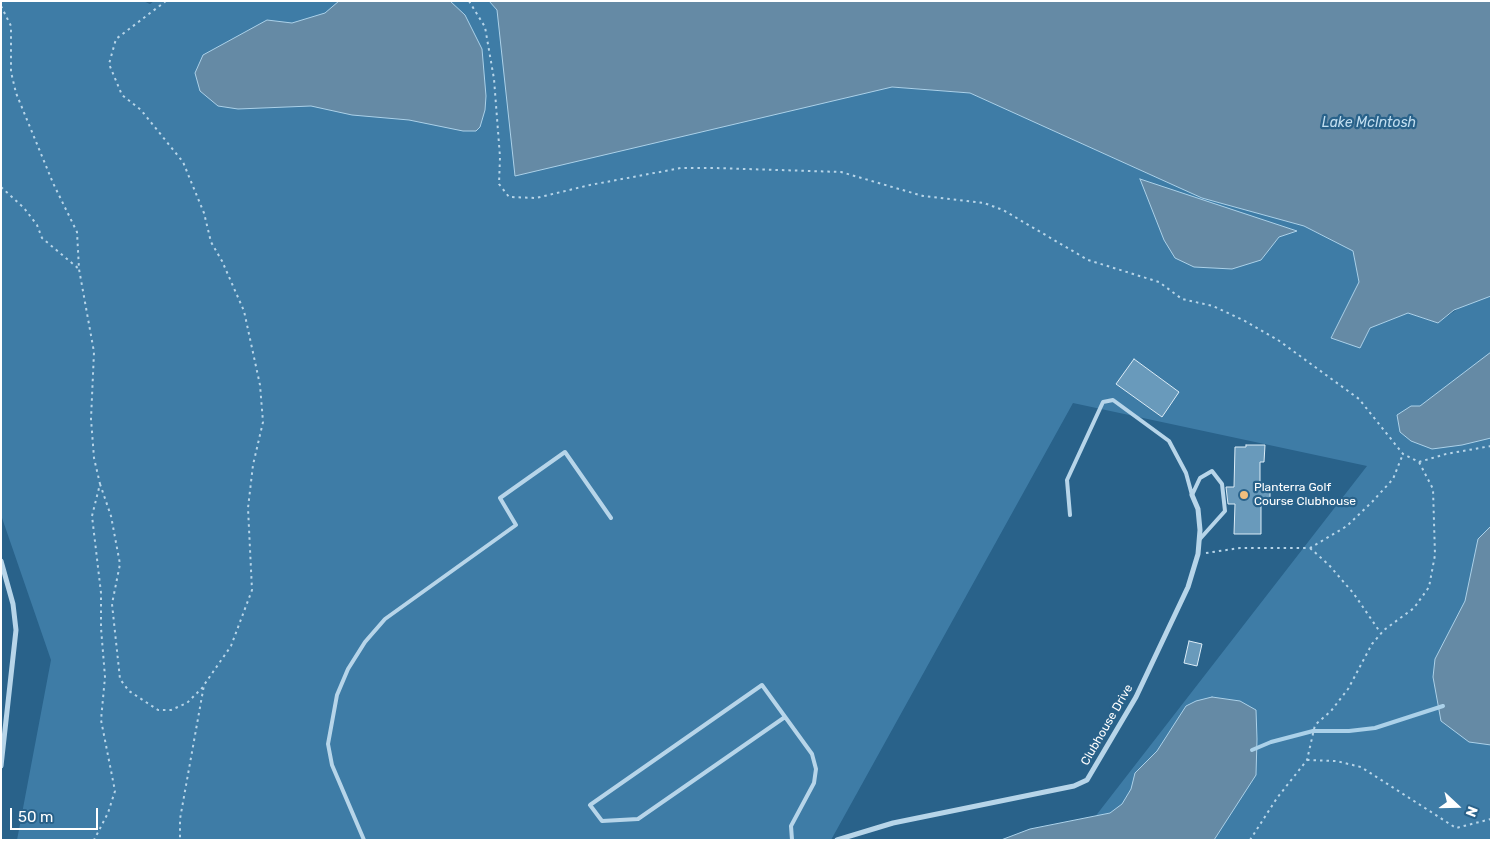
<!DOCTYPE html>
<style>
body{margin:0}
#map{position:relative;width:1492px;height:841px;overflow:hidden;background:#29628a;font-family:Rubik,sans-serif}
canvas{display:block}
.frame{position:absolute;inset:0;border:2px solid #fff;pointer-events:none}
.north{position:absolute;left:1432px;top:781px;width:50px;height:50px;-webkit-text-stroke:4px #29628a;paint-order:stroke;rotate:111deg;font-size:14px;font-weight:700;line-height:20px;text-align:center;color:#fff}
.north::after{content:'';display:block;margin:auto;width:18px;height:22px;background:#fff;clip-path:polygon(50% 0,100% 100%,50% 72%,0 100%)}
.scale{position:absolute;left:10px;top:808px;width:88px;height:22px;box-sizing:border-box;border:2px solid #fff;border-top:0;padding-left:6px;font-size:15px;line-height:18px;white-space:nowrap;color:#fff;-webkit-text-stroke:4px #29628a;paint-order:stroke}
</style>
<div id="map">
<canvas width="1492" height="841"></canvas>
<div class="frame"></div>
<div class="north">N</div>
<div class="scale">50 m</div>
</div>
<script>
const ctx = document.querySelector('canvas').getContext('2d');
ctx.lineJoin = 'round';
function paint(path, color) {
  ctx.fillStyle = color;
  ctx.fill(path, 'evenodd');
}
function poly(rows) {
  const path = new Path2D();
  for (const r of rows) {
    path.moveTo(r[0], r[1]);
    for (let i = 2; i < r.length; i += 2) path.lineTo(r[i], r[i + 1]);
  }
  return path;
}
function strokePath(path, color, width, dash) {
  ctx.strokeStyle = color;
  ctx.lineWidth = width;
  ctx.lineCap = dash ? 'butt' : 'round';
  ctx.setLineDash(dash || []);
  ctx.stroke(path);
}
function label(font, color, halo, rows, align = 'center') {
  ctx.font = font + ' Rubik,sans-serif';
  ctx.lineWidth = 4.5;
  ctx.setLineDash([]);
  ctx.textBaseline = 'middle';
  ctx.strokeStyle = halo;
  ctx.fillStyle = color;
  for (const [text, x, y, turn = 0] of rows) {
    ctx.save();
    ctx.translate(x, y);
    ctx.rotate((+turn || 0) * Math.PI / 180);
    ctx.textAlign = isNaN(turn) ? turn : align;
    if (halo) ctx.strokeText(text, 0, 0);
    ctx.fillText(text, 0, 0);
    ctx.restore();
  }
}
paint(poly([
 [1,1,143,1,150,4,154,1,489,1,497,10,892,87,970,93,1202,198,1304,226,1353,251,1359,282,1331,337,1360,348,1370,328,1408,313,1438,323,1491,285,1491,840,1077,840,1367,466,1073,403,831,840,17,840,51,660,1,515]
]), '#3e7ca6');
const water = poly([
 [339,1,450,1,465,15,482,49,486,96,485,110,480,127,476,131,463,131,409,120,352,115,311,106,238,109,218,106,200,91,195,73,203,55,267,20,292,23,325,13,339,1],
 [489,1,1491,1,1491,296,1454,310,1438,323,1408,313,1370,328,1360,348,1331,338,1359,282,1353,251,1304,226,1202,198,970,93,892,87,515,176,497,10,489,1],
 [1140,179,1297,231,1279,237,1261,260,1232,269,1194,267,1175,258,1164,240,1140,179],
 [1491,352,1491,438,1462,445,1432,449,1411,441,1400,432,1397,415,1411,406,1420,406,1491,352],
 [1491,526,1491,745,1469,742,1441,721,1433,677,1435,659,1465,601,1478,539,1491,526],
 [1212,697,1240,701,1256,710,1257,739,1256,775,1214,840,1001,840,1030,829,1110,813,1122,804,1131,789,1135,773,1157,751,1186,706,1196,701,1212,697]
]);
paint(water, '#658aa5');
strokePath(water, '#abd1e9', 1);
strokePath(poly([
 [1252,750,1271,742,1313,731,1349,731,1375,728,1443,706]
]), '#abd1e9', 4);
const building = poly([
 [1134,359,1179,392,1162,417,1116,384,1134,359],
 [1246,445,1265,445,1264,462,1260,462,1260,487,1270,487,1270,503,1261,503,1261,534,1234,534,1235,504,1228,504,1226,487,1234,487,1235,447,1246,447,1246,445],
 [1189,641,1202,644,1197,666,1184,663,1189,641]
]);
paint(building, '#699abb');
strokePath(building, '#dbecf7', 1);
strokePath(poly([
 [166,1,116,39,109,64,122,95,141,110,183,162,204,213,211,242,222,261,244,311,260,385,263,422,253,465,248,508,252,590,231,646,204,685,180,819,180,840],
 [469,1,485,27,494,79,500,157,499,184,509,197,536,198,590,185,681,168,715,168,841,172,923,196,984,203,1003,210,1088,260,1159,282,1182,299,1213,306,1245,321,1278,340,1359,399,1403,454,1419,462,1446,454,1491,446],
 [1,6,11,26,11,72,16,93,53,183,77,232,79,269,94,352,91,419,94,458,100,484,92,516,101,593,101,628,105,677,101,720,115,791,108,813,94,840],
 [1,187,24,208,37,225,42,238,79,269],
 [100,484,111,516,120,564,112,604,120,679,129,691,158,710,171,710,187,703,204,686],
 [1310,548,1329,565,1354,594,1380,632],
 [1206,553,1240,548,1310,548,1347,526,1372,502,1393,479,1403,454],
 [1307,760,1336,761,1361,767,1456,828,1491,819],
 [1250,840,1277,798,1307,760,1315,725,1331,711,1348,689,1372,644,1384,630,1414,608,1429,587,1435,555,1433,489,1419,462]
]), '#b7d5e9', 2, [2.5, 4]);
strokePath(poly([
 [1192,495,1200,478,1212,471,1222,484,1225,511,1199,540],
 [1070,515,1067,480,1103,402,1113,400,1169,441,1186,473,1192,495],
 [785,717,638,819,602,821,590,805,762,685,812,754,816,769,814,783,791,826,792,840],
 [364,840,332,765,328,744,337,695,348,669,365,642,385,619,516,525,500,498,565,452,611,518]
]), '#b7d5e9', 4);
strokePath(poly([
 [1,561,13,604,16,630,1,766],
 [837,840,893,823,1074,786,1087,780,1136,697,1188,587,1198,554,1200,530,1198,509,1192,495]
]), '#b7d5e9', 5);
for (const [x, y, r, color] of [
 [1244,495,5,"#f0be7d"]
]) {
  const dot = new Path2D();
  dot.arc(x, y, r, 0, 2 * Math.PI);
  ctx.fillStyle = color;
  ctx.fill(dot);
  strokePath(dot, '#29628a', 2);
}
label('12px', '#fff', '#29628a', [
 ["Planterra Golf",1254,488],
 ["Course Clubhouse",1254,502]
], 'left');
label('12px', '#fff', '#29628a', [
 ["Clubhouse Drive",1107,725,-60]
]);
label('italic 14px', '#c2def0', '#29628a', [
 ["Lake McIntosh",1369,123]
]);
</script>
